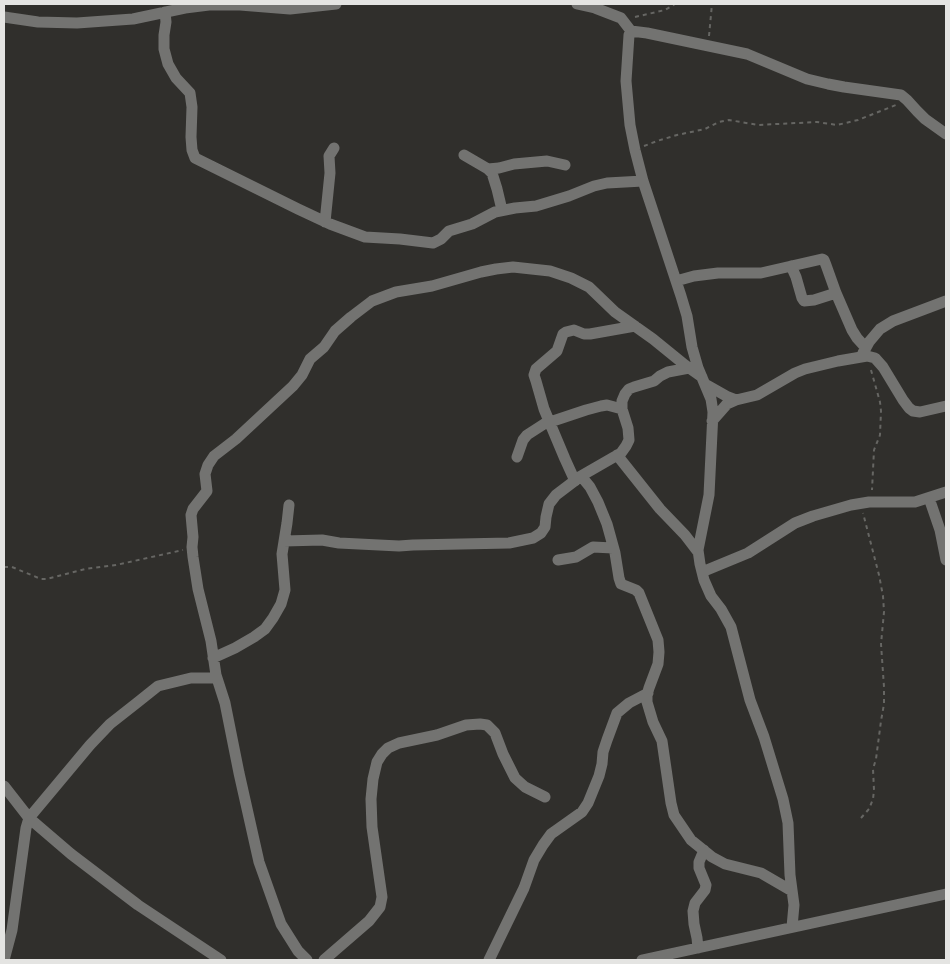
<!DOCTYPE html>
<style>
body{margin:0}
#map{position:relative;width:950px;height:964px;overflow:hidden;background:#302f2c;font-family:"PT Sans",sans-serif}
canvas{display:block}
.frame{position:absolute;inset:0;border:5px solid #e4e4e2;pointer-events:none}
</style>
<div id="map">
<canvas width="950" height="964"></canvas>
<div class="frame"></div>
</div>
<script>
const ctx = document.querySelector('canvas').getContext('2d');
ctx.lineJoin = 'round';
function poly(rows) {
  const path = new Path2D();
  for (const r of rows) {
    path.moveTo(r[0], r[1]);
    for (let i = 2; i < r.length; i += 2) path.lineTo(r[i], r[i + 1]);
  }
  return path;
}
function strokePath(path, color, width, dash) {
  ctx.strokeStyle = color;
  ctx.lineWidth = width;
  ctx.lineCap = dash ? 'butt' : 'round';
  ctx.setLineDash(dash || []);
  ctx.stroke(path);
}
strokePath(poly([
 [635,17,665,10,675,4],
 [709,36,712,4],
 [644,146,657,141,677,135,705,129,719,122,729,120,758,125,817,122,837,125,858,120,896,105],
 [871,370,880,402,881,411,880,435,874,450,872,490],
 [4,567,12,567,41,579,47,579,85,569,116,565,183,550],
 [861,818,869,809,873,799,874,790,873,769,876,759,881,721,884,704,884,687,881,644,884,612,883,596,879,575,863,513]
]), '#666663', 2, [4, 4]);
strokePath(poly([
 [577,4,595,8,621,18,631,31,629,35,626,81,630,125,635,150,643,181,681,296,687,316,692,347,698,368,711,399,713,412,709,495,698,550,700,564,704,580,711,596,721,609,731,627,750,700,764,737,783,799,788,823,790,875,794,905,792,927],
 [165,12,166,22,164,35,164,49,168,64,176,78,190,93,192,107,191,137,192,150,195,158,298,209,330,224,365,237,400,239,433,243,441,239,449,231,472,224,495,212,515,208,536,206,569,196,594,186,607,183,643,181],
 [4,17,38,22,77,23,133,19,185,8,209,5,240,5,290,9,336,4],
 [631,31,647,33,747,54,807,79,828,84,844,87,901,95,907,100,917,111,925,119,946,134],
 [464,155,488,169,492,173,497,189,502,210],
 [488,169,499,168,514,164,547,161,565,165],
 [325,222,330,173,329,156,334,148],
 [791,266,796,277,802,298,804,301,814,300,836,293],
 [676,281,694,276,718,273,761,273,822,259,824,260,826,265,836,293,852,330,857,338,866,348],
 [863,353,869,342,880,329,893,321,946,301],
 [705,384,728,397,736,400],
 [712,421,727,404,736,400,757,395,795,373,805,369,838,361,867,356,875,358,883,367,903,400,909,408,913,411,920,412,946,406],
 [617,455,660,509,685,535,698,552],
 [517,457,523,440,527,435,544,424,586,410,601,406,607,405,622,409],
 [581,476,590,487,598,502,607,524,615,553,619,578,621,584,636,590,639,593,658,640,659,652,658,664,649,688,647,695,647,702,653,722,662,741,671,803,674,815,691,840,712,857,725,864,761,873,792,891],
 [575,481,565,459,544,409,536,381,534,375,536,369,557,351,563,334,566,332,574,330,584,334,590,334,635,326],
 [929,498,940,530,946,560],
 [284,541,322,540,339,543,399,546,413,545,509,543,533,538,541,533,545,527,546,517,549,504,556,495,581,476,614,457,621,453,626,446,629,440,628,428,622,409,622,401,625,394,629,389,634,387,654,381,660,376,668,372,689,368],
 [558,560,576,557,593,547,613,548],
 [702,572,748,553,795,523,813,516,851,505,869,502,915,502,946,492],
 [213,658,235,648,254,637,265,629,273,618,281,604,285,590,282,554,287,523,289,505],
 [4,786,29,818,71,854,138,905,221,960],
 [698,948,697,938,694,924,693,911,695,903,705,890,706,885,699,868,699,862,704,850],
 [4,960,12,930,26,828,29,818,90,745,110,724,138,702,158,686,191,678,217,678],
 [307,960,298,951,281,924,259,862,239,773,225,703,216,675,211,641,198,589,193,557,192,547,193,537,191,515,193,509,207,491,205,474,208,465,214,456,236,439,293,386,302,375,310,359,324,347,335,331,351,317,372,301,396,292,432,286,481,272,496,269,513,267,550,271,571,278,589,287,615,312,653,339,685,365,702,377],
 [324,960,369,921,380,907,382,897,372,827,371,799,373,779,377,762,382,754,388,748,399,743,437,735,466,725,480,724,487,725,495,733,503,754,515,778,525,787,545,797],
 [489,960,524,888,534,860,543,845,551,834,582,812,588,803,599,776,602,764,603,752,607,740,617,713,629,703,648,693],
 [642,960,946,894]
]), '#737371', 11);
</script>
